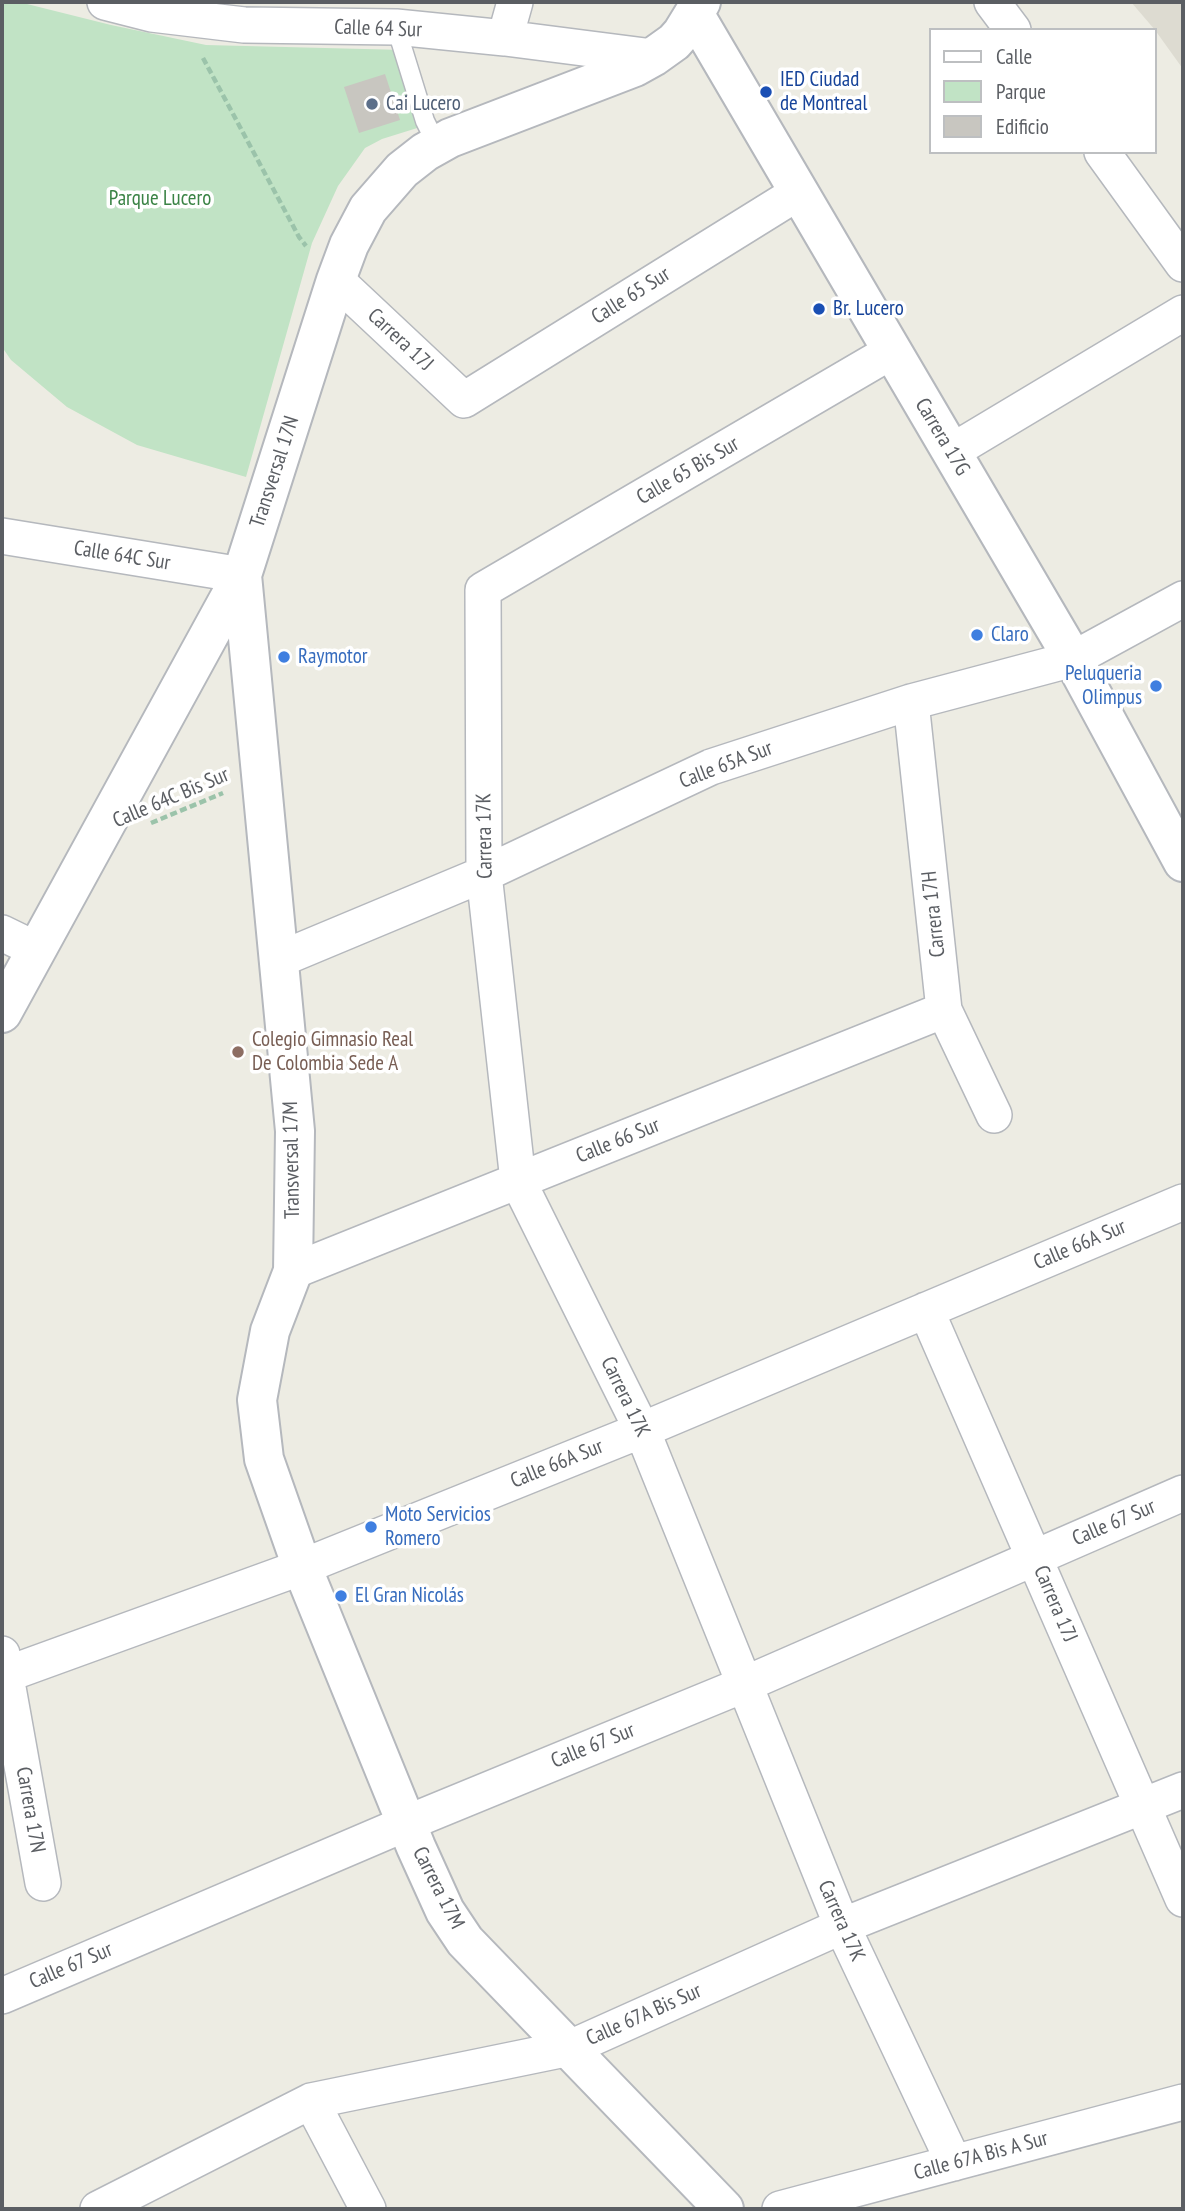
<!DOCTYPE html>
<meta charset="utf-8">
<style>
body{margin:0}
#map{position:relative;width:1185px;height:2211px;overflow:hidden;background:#edece3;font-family:"PT Sans Narrow",sans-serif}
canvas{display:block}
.frame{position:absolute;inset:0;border:4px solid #5b5e63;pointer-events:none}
.legend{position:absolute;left:929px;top:28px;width:228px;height:126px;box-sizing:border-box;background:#fff;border:2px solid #bdbfc1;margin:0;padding:9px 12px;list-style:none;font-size:21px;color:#5b5e63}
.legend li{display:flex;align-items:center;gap:14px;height:35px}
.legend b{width:35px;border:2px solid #bdbfc1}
</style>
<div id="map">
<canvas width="1185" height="2211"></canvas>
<div class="frame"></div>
<ul class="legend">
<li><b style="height:9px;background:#fff"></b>Calle</li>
<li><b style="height:19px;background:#c1e3c5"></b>Parque</li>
<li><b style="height:19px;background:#c8c6c0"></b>Edificio</li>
</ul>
</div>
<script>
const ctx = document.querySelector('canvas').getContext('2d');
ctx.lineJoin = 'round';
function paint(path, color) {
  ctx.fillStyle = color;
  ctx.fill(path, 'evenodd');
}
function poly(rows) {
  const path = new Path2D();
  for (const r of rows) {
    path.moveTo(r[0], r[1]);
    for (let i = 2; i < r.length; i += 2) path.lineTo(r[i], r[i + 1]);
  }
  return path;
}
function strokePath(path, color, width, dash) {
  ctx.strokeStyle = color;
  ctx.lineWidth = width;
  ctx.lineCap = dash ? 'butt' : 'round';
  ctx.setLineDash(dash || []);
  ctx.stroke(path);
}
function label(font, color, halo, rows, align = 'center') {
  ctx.font = font + ' "PT Sans Narrow",sans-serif';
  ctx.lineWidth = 7;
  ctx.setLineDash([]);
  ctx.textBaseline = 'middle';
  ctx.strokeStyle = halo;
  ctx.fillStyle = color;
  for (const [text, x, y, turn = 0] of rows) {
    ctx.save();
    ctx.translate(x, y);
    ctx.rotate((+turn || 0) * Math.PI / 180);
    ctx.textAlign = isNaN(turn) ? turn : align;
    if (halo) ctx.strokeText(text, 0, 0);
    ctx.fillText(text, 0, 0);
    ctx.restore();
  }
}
paint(poly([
 [1131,2,1183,2,1183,69,1155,30]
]), '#dddbd1');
paint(poly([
 [2,2,19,2,111,25,206,45,404,50,430,124,382,139,365,148,338,186,312,243,246,477,137,445,67,407,11,360,2,347]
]), '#c1e3c5');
paint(poly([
 [385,74,400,120,359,133,344,87]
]), '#c8c6c0');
const service = poly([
 [396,27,425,121,437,145]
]);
const minor = poly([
 [105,2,152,14,244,25,396,27,505,38,653,57],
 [992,2,1013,30],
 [505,38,515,2],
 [1102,152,1183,264],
 [336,280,464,400,799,192],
 [892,351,483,590,484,874,518,1181,642,1430,842,1926,954,2163],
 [951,452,1183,313],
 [2,536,242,575],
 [911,702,944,1010,994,1115],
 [2,933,37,950],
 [278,960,484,874,711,767,911,702,1073,659,1183,599],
 [293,1271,944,1010],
 [926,1310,1183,1899],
 [2,1654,43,1883],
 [2,1676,302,1567,642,1430,1183,1202],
 [2,1996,407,1823,743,1685,1183,1493],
 [311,2101,368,2209],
 [98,2209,311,2101,570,2048,842,1926,1183,1790],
 [780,2209,1183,2102]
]);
const tertiary = poly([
 [695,15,1073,659,1183,862],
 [242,575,295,1131,293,1271,270,1331,257,1400,264,1459,302,1567,416,1847,445,1911,465,1941,724,2209],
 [2,1013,242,575,336,280,349,245,368,209,402,170,425,152,450,138,635,67,653,57,674,42,682,33,701,2]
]);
strokePath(service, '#b5b8bd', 21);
strokePath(minor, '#b5b8bd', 38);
strokePath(tertiary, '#b5b8bd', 42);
strokePath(poly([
 [203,58,299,237,306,246],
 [151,823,223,793]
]), '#9bc3aa', 4.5, [7, 3.5]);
strokePath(service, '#fff', 18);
strokePath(minor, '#fff', 35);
strokePath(tertiary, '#fff', 38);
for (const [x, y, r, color] of [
 [766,92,7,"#1a4fb4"],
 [372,104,7,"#5c6f8a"],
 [819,309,7,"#1a4fb4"],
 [977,635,7,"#3f7fe0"],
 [284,657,7,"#3f7fe0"],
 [1156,686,7,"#3f7fe0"],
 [238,1052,7,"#8d6e63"],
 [371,1527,7,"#3f7fe0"],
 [341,1596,7,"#3f7fe0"]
]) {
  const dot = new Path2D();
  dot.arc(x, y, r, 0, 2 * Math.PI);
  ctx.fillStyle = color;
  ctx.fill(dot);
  strokePath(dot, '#fff', 2.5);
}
label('21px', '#5b5e63', '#fff', [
 ["Calle 64 Sur",378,29,2],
 ["Calle 65 Sur",631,296,-32],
 ["Carrera 17J",400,340,43],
 ["Carrera 17G",942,437,59],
 ["Calle 65 Bis Sur",688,471,-30],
 ["Transversal 17N",275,472,-72],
 ["Calle 64C Sur",122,556,9],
 ["Calle 65A Sur",726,765,-21],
 ["Calle 64C Bis Sur",171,798,-23],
 ["Carrera 17K",485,836,-91],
 ["Carrera 17H",934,914,-96],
 ["Calle 66 Sur",618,1141,-22],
 ["Transversal 17M",292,1160,-91],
 ["Calle 66A Sur",1080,1245,-23],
 ["Carrera 17K",625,1397,64],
 ["Calle 66A Sur",557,1464,-22],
 ["Calle 67 Sur",1114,1523,-23],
 ["Carrera 17J",1055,1604,67],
 ["Calle 67 Sur",593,1746,-22],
 ["Carrera 17N",30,1810,80],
 ["Carrera 17M",438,1888,63],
 ["Carrera 17K",841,1921,66],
 ["Calle 67 Sur",71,1966,-23],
 ["Calle 67A Bis Sur",644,2015,-24],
 ["Calle 67A Bis A Sur",981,2156,-15]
]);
label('21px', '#164399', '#fff', [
 ["IED Ciudad",780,80],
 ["de Montreal",780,104],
 ["Br. Lucero",833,309]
], 'left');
label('21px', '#4e5e75', '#fff', [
 ["Cai Lucero",386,104]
], 'left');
label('21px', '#3a8345', '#fff', [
 ["Parque Lucero",160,199]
]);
label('21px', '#366cbe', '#fff', [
 ["Claro",991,635],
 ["Raymotor",298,657],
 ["Peluqueria",1142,674,"right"],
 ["Olimpus",1142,698,"right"],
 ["Moto Servicios",385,1515],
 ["Romero",385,1539],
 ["El Gran Nicolás",355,1596]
], 'left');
label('21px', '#785e54', '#fff', [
 ["Colegio Gimnasio Real",252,1040],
 ["De Colombia Sede A",252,1064]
], 'left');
</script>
